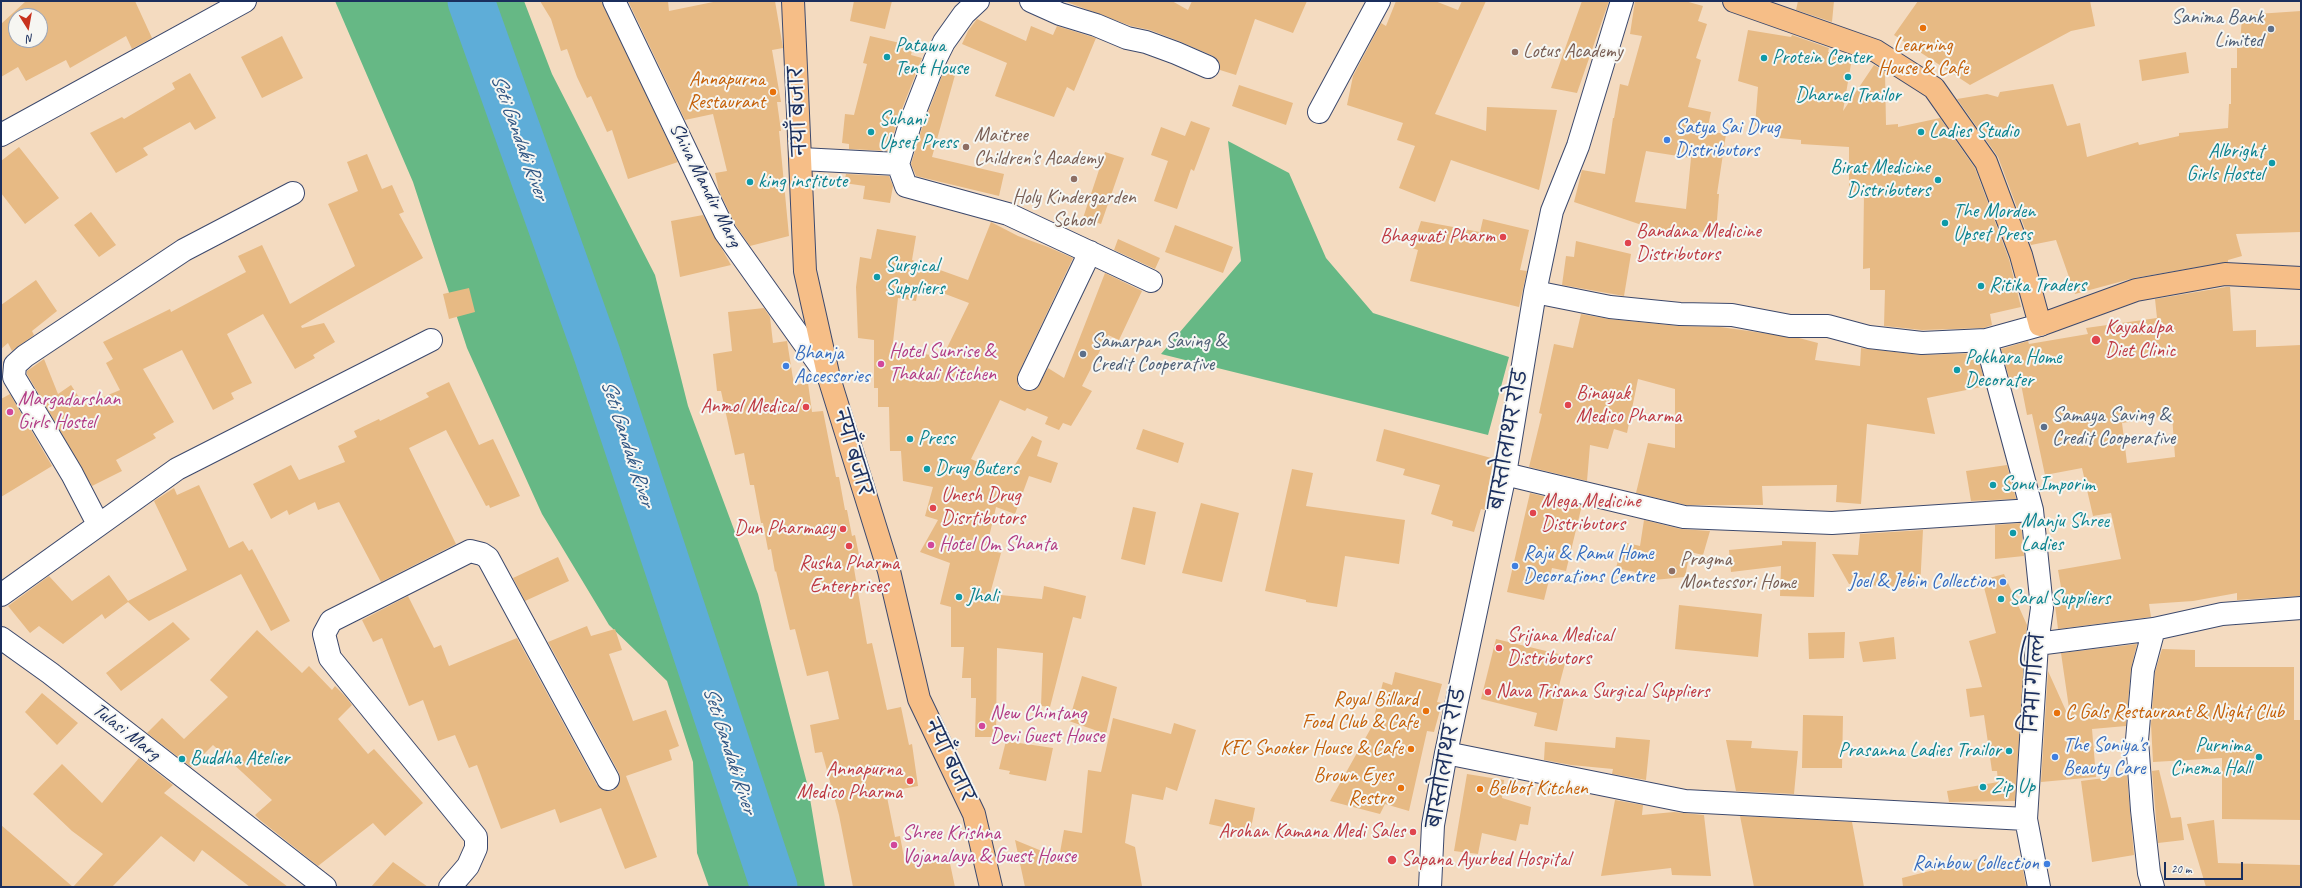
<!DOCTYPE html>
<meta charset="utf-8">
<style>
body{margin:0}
#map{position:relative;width:2302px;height:888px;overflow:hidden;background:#f4dbc0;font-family:Caveat,sans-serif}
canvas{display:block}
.frame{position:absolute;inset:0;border:2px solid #1b2f5e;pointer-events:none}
.north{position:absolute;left:8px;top:8px;width:40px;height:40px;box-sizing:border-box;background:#f6f6f2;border:1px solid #9ea6b7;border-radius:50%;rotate:169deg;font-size:11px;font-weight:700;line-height:16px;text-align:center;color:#1b2f5e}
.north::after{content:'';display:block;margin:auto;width:14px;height:18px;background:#c8321e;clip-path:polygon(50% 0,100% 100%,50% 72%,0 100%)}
.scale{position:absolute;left:2164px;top:862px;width:79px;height:18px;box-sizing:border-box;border:2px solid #1b2f5e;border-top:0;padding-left:5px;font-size:12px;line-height:14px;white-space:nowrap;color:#1b2f5e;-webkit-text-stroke:3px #f6f6f2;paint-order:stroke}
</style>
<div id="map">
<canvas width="2302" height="888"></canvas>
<div class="frame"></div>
<div class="north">N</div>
<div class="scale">20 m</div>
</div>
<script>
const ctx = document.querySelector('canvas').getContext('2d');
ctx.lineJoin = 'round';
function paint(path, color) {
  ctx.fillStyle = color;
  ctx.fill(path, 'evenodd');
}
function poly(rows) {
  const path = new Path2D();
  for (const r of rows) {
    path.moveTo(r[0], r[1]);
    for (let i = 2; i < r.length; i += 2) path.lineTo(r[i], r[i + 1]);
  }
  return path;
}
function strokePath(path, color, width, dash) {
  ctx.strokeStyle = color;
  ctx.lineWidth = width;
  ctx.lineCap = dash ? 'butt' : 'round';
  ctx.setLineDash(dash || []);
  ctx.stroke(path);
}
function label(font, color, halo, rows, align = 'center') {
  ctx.font = font + ' Caveat,"Playpen Sans Deva",sans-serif';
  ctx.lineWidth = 4;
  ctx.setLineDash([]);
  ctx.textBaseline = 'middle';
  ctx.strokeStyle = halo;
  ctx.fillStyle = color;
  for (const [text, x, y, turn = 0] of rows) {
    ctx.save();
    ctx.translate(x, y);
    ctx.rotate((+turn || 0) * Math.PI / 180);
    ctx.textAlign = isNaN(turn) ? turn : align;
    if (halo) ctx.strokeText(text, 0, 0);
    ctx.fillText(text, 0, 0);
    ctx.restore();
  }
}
paint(poly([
 [335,1,524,1,552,74,655,275,688,406,758,594,808,787,825,887,709,887,697,853,693,762,667,681,609,625,542,514,467,348,413,182],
 [1228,141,1289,173,1326,258,1373,313,1509,357,1488,435,1161,354,1241,261]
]), '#66b885');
strokePath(poly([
 [471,1,597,354,774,887]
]), '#5eadd8', 47);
paint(poly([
 [26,1,135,1,152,38,132,49,126,36,70,68,66,60,26,81,18,67,1,77,1,24],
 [16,16,40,16,40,40,16,40],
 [540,1,602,1,678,162,628,179,612,130,607,132,591,96,587,98,577,77,567,49,561,51,551,19],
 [628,1,668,1,669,11,718,1,775,1,783,48,772,50,781,102,777,102,781,131,779,131,789,236,750,246,736,226,719,191,715,173,727,171,713,114,685,120],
 [854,1,892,1,885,29,850,21],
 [1064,1,1172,1,1188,10,1192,1,1307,1,1293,33,1255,19,1236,75,1220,70,1218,60,1213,56,1181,42,1150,30,1131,26],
 [1396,1,1435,1,1458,10,1462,1,1486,1,1435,114,1486,131,1487,107,1557,110,1539,190,1451,160,1435,202,1399,188,1415,146,1397,140,1403,123,1347,105,1353,76,1381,23,1386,26],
 [1582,1,1609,1,1577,93,1551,88],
 [1635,1,1685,1,1703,6,1698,21,1707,24,1696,58,1701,60,1688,107,1711,112,1707,131,1726,134,1717,194,1719,194,1716,233,1681,230,1680,238,1574,202,1582,170,1605,174,1613,118,1614,118,1620,84,1628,86,1642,36,1630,34],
 [1646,151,1691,158,1686,209,1635,202],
 [1798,1,1834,1,1832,22,1796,10],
 [1918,1,2090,1,2095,26,2071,31,1970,85,1894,35],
 [2301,11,2301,232,2236,234,2242,256,2228,260,2228,262,2134,278,2075,294,2056,240,2031,245,1998,157,1957,99,1987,94,1998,97,2000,92,2053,84,2067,126,2080,123,2087,157,2138,142,2139,145,2179,136,2179,133,2228,128,2229,104,2231,104,2231,68,2237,68,2237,47,2240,47,2242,15],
 [977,19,1026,41,1031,26,1053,35,1057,26,1096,38,1074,91,1067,87,1054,117,995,96,1007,63,962,44,968,31],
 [1748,30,1791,37,1792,35,1829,48,1828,52,1852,58,1843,111,1874,65,1885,71,1886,125,1898,124,1898,127,1940,118,1975,168,2009,259,2021,307,1990,314,1992,325,1984,328,1922,330,1884,326,1885,290,1870,290,1870,268,1863,269,1864,193,1849,192,1849,147,1801,144,1801,140,1779,138,1780,128,1755,126,1758,87,1738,81],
 [282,36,303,78,262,98,241,57],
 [870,36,913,46,911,55,922,58,898,119,889,151,849,149,849,144,842,143,845,114,854,115,867,64,863,63],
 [2186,52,2189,73,2142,81,2139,60],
 [946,65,957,68,932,157,1004,174,999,196,916,176,911,164,922,128],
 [190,73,216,118,195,130,190,122,143,148,148,155,116,173,90,133,122,117,124,119,175,89,172,83],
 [1239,85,1293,103,1286,125,1232,106],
 [1191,121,1210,128,1194,171,1191,169,1177,209,1154,201,1168,161,1151,155,1161,127,1185,136],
 [19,147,59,198,25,224,1,193,1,161],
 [1105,152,1124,158,1101,224,1083,218],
 [367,154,382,189,392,185,404,212,399,214,423,258,301,326,302,328,324,323,335,342,313,355,315,358,295,369,263,314,227,334,252,383,231,393,234,399,213,410,182,350,143,369,174,422,153,434,156,438,116,460,122,471,92,486,27,374,27,371,44,359,58,394,71,385,84,405,120,390,106,363,113,359,103,342,170,309,171,312,246,272,238,256,262,245,290,304,355,266,328,204,358,191,347,162],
 [846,174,889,176,893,186,890,203,863,199,865,186,844,183],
 [91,212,116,245,99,257,74,225],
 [703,215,731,265,680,277,671,221],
 [1483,219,1529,230,1520,270,1527,271,1519,307,1410,281,1418,250,1412,248,1421,221,1480,232],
 [991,222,1018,236,1048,247,1073,258,1018,374,1018,386,1024,390,1030,391,1036,389,1048,368,1064,378,1105,273,1142,291,1119,340,1108,335,1082,386,1092,391,1071,426,1063,423,1059,430,1045,424,1048,417,1027,408,1025,411,1000,400,971,459,1009,475,1032,436,1042,441,1037,456,1058,463,1051,483,1029,476,1015,514,996,507,986,550,1001,553,990,594,1042,599,1044,586,1086,596,1081,619,1073,617,1050,707,1041,706,1043,653,997,648,996,737,975,737,976,698,971,698,971,678,962,678,964,647,951,647,951,607,940,604,950,563,920,552,938,520,925,516,933,487,903,481,901,451,890,451,889,407,878,407,878,388,874,388,874,340,858,338,856,287,860,257,871,259,877,229,916,236,912,260,968,280],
 [919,284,969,303,943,356,892,351,898,298,916,301],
 [1175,225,1233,247,1223,273,1165,252],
 [1118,239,1160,258,1155,269,1114,250],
 [1576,241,1631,254,1624,296,1562,285,1566,256,1574,257],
 [36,280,57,311,32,331,34,335,12,351,8,343,1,349,1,305],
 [2226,287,2230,287,2233,331,2256,330,2256,347,2301,345,2301,596,2237,600,2237,593,2193,601,2149,604,2151,617,2058,629,2055,605,2064,604,2058,570,2121,559,2111,513,2093,516,2082,468,2045,475,2032,414,2027,415,2020,379,2010,381,2001,349,2028,341,2029,344,2088,334,2086,328,2157,318,2155,299],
 [2172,415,2175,457,2127,463,2122,423],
 [469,288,475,312,449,319,443,294],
 [764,308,770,317,773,343,787,341,794,385,808,383,812,412,823,411,836,477,839,477,845,510,847,510,852,536,855,535,859,555,852,557,867,644,872,643,887,710,901,707,909,745,912,744,918,786,886,792,895,837,900,836,905,863,948,854,955,887,853,887,839,815,822,752,815,753,810,725,839,719,828,671,807,676,795,629,790,630,776,571,775,572,771,549,768,550,763,523,761,523,754,485,750,485,744,453,735,455,721,391,717,391,713,354,732,351,728,312],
 [1581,314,1609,319,1679,326,1720,327,1799,338,1818,343,1815,360,1860,366,1861,348,1921,355,1977,353,1986,386,1927,398,1935,434,1867,424,1861,504,1836,502,1837,485,1762,486,1763,505,1686,505,1636,493,1648,443,1675,448,1675,389,1638,379,1627,433,1614,429,1608,449,1590,445,1587,481,1529,467,1542,414,1539,413,1554,344,1573,348],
 [449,382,479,445,493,439,520,496,490,508,489,505,486,506,446,430,409,448,456,544,381,582,339,502,318,510,315,502,289,515,287,510,271,519,253,484,291,465,299,480,345,462,338,446,357,437,354,431,379,419,380,421,429,397,426,393],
 [10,394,52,466,1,497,1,399],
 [1143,429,1184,443,1178,463,1136,449],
 [1384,429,1495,459,1485,510,1481,509,1474,532,1452,526,1453,521,1431,514,1440,485,1403,475,1405,469,1376,461],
 [2007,465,2016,499,1971,501,1966,471],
 [1292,469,1313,473,1306,506,1405,520,1399,564,1345,556,1337,607,1306,602,1306,600,1265,591],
 [199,485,229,548,243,541,249,551,252,549,290,621,271,631,241,574,149,621,128,602,105,619,102,614,63,644,39,626,30,633,8,606,49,576,72,601,109,575,128,601,187,570,154,501,174,488,177,495],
 [1530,493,1582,505,1566,571,1552,568,1544,600,1507,592],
 [1201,503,1239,513,1222,582,1182,573],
 [1133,507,1156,512,1145,565,1121,559],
 [1644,520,1681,529,1710,531,1703,555,1690,552,1685,577,1633,582,1635,572,1616,568,1623,542,1640,546],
 [2021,523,2024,556,1995,559,1995,525],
 [1923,530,1920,588,1849,584,1832,554,1858,555,1860,534],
 [1782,541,1816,542,1814,597,1780,596,1781,566,1731,572,1729,550,1782,545],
 [558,557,569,581,525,601,513,578],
 [2004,574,2027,625,2015,801,1949,802,1947,791,1998,782,1997,771,1992,771,1984,715,1970,717,1966,689,1982,687,1969,641,1996,633,1982,580],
 [408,596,434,648,441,645,449,666,517,638,597,785,607,791,614,790,618,786,620,780,619,773,548,642,587,626,591,636,615,629,622,650,609,654,633,721,666,710,679,746,669,750,672,760,626,776,657,857,625,869,601,808,560,823,555,809,501,829,477,765,469,768,455,735,438,741,423,700,409,706,382,638,373,642,362,620],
 [1679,605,1762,614,1758,657,1675,649],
 [173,622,190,639,121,691,106,673],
 [257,630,302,673,309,666,332,690,335,686,346,697,352,705,338,719,368,754,374,749,423,803,385,836,373,823,318,866,260,820,255,815,272,800,213,745,191,767,147,733,162,718,184,739,228,697,210,680],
 [1845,632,1844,658,1809,659,1808,633],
 [1894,637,1896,659,1863,662,1859,642],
 [1496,639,1567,656,1556,697,1564,698,1557,731,1534,726,1537,713,1481,699],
 [2137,644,2131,669,2126,726,2092,729,2096,777,2041,782,2048,671,2071,722,2061,653],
 [2162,649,2195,650,2195,667,2294,667,2294,720,2301,720,2301,820,2222,819,2222,758,2153,762,2151,724,2155,672],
 [1395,672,1442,684,1437,702,1442,703,1434,732,1427,731,1409,811,1385,804,1380,814,1330,801,1371,728,1383,682,1392,685],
 [1082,676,1117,687,1106,734,1069,721],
 [42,693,78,723,57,745,25,712],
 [1803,715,1843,716,1842,768,1802,768],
 [1113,718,1171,734,1174,723,1196,730,1177,791,1166,787,1163,800,1132,794,1125,843,1135,847,1142,886,1025,887,1015,840,1059,858,1064,830,1082,833,1088,770,1101,772],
 [1616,737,1650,740,1646,780,1612,774,1613,769,1571,765,1544,760,1545,742,1615,748],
 [1726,740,1752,741,1751,748,1798,751,1794,794,1736,791],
 [1006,741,1053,748,1046,781,1009,774,1010,771,999,769],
 [139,758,173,785,164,793,288,887,250,887,202,850,194,862,161,836,112,887,1,887,1,825,73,887,103,854,72,831,33,794,62,764,102,803],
 [2159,770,2171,818,2181,817,2184,840,2158,843,2152,771],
 [1467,774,1504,780,1502,798,1531,807,1528,825,1520,824,1516,841,1482,833,1478,854,1454,851],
 [2127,775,2134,855,2092,862,2081,781],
 [1215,799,1255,808,1250,833,1209,824],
 [1615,800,1643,805,1642,815,1674,812,1704,815,1711,876,1672,875,1671,868,1601,876],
 [1740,816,1852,822,1864,887,1754,887],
 [2214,820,2218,863,2301,865,2301,887,2206,887,2187,824],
 [1985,857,1988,871,2022,864,2026,887,1903,887,1902,878],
 [393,862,428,887,371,887]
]), '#e7ba84');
const minor = poly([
 [614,1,725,232,829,378],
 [1031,1,1060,14,1096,25,1127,38,1146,42,1176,53,1208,67],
 [1319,112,1379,1],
 [1,135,245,1],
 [801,159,898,164,906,186,1008,214,1151,281],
 [898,164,910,124,935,60,944,42,964,14,978,1],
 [1535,292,1610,307,1680,314,1732,315,1790,326,1828,326,1869,337,1922,343,1986,340,2040,325],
 [1986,340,2032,510,2042,608,2037,644,2026,819,2039,887],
 [1029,379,1090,252],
 [1505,474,1684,517,1832,523,2032,510],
 [98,524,72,474,14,377,15,365,25,356,184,250,293,193],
 [1,595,177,469,431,340],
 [1,638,50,673,325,887],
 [2037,644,2154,629,2222,614,2301,608],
 [1446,753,1685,801,2026,819],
 [450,887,468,866,476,848,476,837,330,658,324,634,331,621,470,551,482,554,488,558,608,779],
 [1430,887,1433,825,1446,753,1505,474,1535,292,1552,211,1578,146,1622,1],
 [2153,887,2149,873,2142,810,2137,740,2143,670,2154,629]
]);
const major = poly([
 [793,1,805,271,829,378,889,571,919,699,974,814,991,887],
 [1734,1,1876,51,1934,88,1986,162,2021,255,2040,325,2136,290,2225,274,2301,278]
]);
strokePath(minor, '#3c496d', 24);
strokePath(major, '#3c496d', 24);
strokePath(minor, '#fff', 22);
strokePath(major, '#f6be87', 22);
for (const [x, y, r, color] of [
 [1923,28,4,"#e8710a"],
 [2271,29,4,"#5c6f8a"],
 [1515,52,4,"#8d6e63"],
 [887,57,4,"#0f9aa8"],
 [1764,58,4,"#0f9aa8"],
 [1848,77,4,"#0f9aa8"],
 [773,92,4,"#e8710a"],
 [871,132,4,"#0f9aa8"],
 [1921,132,4,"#0f9aa8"],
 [1667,140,4,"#3f7fe0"],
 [966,147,4,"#8d6e63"],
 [2272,163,4,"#0f9aa8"],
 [1074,179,4,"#8d6e63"],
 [1938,180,4,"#0f9aa8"],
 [750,182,4,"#0f9aa8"],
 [1945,223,4,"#0f9aa8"],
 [1503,237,4,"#e0444e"],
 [1628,243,4,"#e0444e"],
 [877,277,4,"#0f9aa8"],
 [1981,286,4,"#0f9aa8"],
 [2096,340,5,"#e0444e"],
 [1083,354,4,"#5c6f8a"],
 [881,364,4,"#d1479c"],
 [786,366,4,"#3f7fe0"],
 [1957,370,4,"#0f9aa8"],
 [1568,405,4,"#e0444e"],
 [806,407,4,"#e0444e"],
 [10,412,4,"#d1479c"],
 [2044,427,4,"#5c6f8a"],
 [910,439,4,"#0f9aa8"],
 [927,469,4,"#0f9aa8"],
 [1993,485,4,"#0f9aa8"],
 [933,508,4,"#e0444e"],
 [1533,513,4,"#e0444e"],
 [843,529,4,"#e0444e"],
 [2013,533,4,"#0f9aa8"],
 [931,545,4,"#d1479c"],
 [849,546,4,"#e0444e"],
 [1515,566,4,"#3f7fe0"],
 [1672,571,4,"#8d6e63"],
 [2003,582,4,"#3f7fe0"],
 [959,597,4,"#0f9aa8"],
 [2001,599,4,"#0f9aa8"],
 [1499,648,4,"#e0444e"],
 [1488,692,4,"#e0444e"],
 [1426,711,4,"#e8710a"],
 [2057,713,4,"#e8710a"],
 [982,726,4,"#d1479c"],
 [1411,749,4,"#e8710a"],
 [2009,751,4,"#0f9aa8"],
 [2055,757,4,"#3f7fe0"],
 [2259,757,4,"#0f9aa8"],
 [182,759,4,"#0f9aa8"],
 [910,781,4,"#e0444e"],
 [1983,787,4,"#0f9aa8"],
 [1401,788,4,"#e8710a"],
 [1480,789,4,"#e8710a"],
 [1413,832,4,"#e0444e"],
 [894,845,4,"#d1479c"],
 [1392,860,5,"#e0444e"],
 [2047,864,4,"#3f7fe0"]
]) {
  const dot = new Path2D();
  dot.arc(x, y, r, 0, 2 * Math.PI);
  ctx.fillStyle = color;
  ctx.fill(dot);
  strokePath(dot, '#f6f6f2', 1.5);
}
label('20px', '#4e5e75', '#f6f6f2', [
 ["Sanima Bank",2263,18,"right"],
 ["Limited",2263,41,"right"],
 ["Samarpan Saving &",1091,342],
 ["Credit Cooperative",1091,365],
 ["Samaya Saving &",2052,416],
 ["Credit Cooperative",2052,439]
], 'left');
label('20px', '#0d838f', '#f6f6f2', [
 ["Patawa",895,46],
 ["Tent House",895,69],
 ["Protein Center",1772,58],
 ["Dharnel Trailor",1848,96,"center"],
 ["Suhani",879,120],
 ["Upset Press",879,143],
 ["Ladies Studio",1929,132],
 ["Albright",2264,152,"right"],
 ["Girls Hostel",2264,175,"right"],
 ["Birat Medicine",1930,168,"right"],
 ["Distributers",1930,191,"right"],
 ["king institute",758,182],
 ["The Morden",1953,212],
 ["Upset Press",1953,235],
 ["Surgical",885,266],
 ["Suppliers",885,289],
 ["Ritika Traders",1989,286],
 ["Pokhara Home",1965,358],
 ["Decorater",1965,381],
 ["Press",918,439],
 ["Drug Buters",935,469],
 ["Sonu Imporim",2001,485],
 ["Manju Shree",2021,522],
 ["Ladies",2021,545],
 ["Jhali",967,597],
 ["Saral Suppliers",2009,599],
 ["Purnima",2251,746,"right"],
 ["Cinema Hall",2251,769,"right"],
 ["Prasanna Ladies Trailor",2001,751,"right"],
 ["Buddha Atelier",190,759],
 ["Zip Up",1991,787]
], 'left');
label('20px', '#c56008', '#f6f6f2', [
 ["Learning",1923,46,"center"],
 ["House & Cafe",1923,69,"center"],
 ["Annapurna",765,80],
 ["Restaurant",765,103],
 ["Royal Billard",1418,700],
 ["Food Club & Cafe",1418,723],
 ["C Gals Restaurant & Night Club",2065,713,"left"],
 ["KFC Snooker House & Cafe",1403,749],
 ["Brown Eyes",1393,776],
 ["Restro",1393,799],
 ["Belbot Kitchen",1488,789,"left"]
], 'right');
label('20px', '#785e54', '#f6f6f2', [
 ["Lotus Academy",1523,52],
 ["Maitree",974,136],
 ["Children's Academy",974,159],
 ["Holy Kindergarden",1074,198,"center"],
 ["School",1074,221,"center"],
 ["Pragma",1680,560],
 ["Montessori Home",1680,583]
], 'left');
label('20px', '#1b2f5e', '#f6f6f2', [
 ["नयाँ बजार",799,111,-93],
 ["Shiva Mandir Marg",705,185,63],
 ["बास्तोलाथर रोड",1509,440,-80],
 ["नयाँ बजार",852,453,73],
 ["निभा गल्लि",2035,683,-86],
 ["Tulasi Marg",126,732,38],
 ["बास्तोलाथर रोड",1447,758,-80],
 ["नयाँ बजार",949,761,64]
]);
label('20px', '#366cbe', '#f6f6f2', [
 ["Satya Sai Drug",1675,128],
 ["Distributors",1675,151],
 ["Bhanja",794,354],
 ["Accessories",794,377],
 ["Raju & Ramu Home",1523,554],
 ["Decorations Centre",1523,577],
 ["Joel & Jebin Collection",1995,582,"right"],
 ["The Soniya's",2063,746],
 ["Beauty Care",2063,769],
 ["Rainbow Collection",2039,864,"right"]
], 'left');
label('20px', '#be3a42', '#f6f6f2', [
 ["Bandana Medicine",1636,232],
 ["Distributors",1636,255],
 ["Bhagwati Pharm",1495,237,"right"],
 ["Kayakalpa",2105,328],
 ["Diet Clinic",2105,351],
 ["Binayak",1576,394],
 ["Medico Pharma",1576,417],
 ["Anmol Medical",798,407,"right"],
 ["Unesh Drug",941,496],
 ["Disrtibutors",941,519],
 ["Mega Medicine",1541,502],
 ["Distributors",1541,525],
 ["Dun Pharmacy",835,529,"right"],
 ["Rusha Pharma",849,564,"center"],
 ["Enterprises",849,587,"center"],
 ["Srijana Medical",1507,636],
 ["Distributors",1507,659],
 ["Nava Trisana Surgical Suppliers",1496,692],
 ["Annapurna",902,770,"right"],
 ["Medico Pharma",902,793,"right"],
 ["Arohan Kamana Medi Sales",1405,832,"right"],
 ["Sapana Ayurbed Hospital",1401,860]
], 'left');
label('20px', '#b23c85', '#f6f6f2', [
 ["Hotel Sunrise &",889,352],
 ["Thakali Kitchen",889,375],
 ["Margadarshan",18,400],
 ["Girls Hostel",18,423],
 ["Hotel Om Shanta",939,545],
 ["New Chintang",990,714],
 ["Devi Guest House",990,737],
 ["Shree Krishna",902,834],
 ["Vojanalaya & Guest House",902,857]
], 'left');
label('italic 21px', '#2f5583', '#f6f6f2', [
 ["Seti Gandaki River",519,137,70],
 ["Seti Gandaki River",627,443,72],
 ["Seti Gandaki River",729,750,72]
]);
</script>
